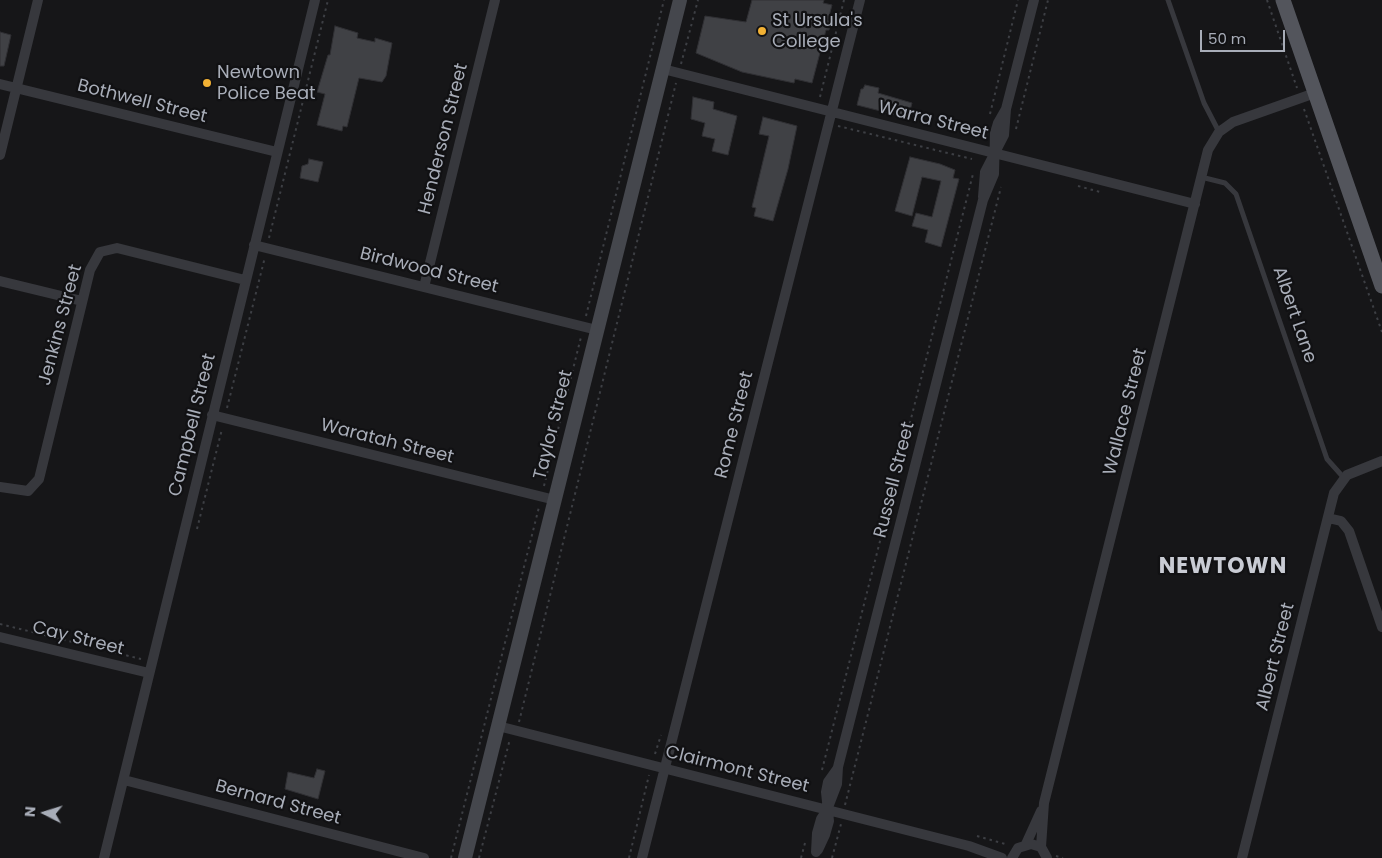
<!DOCTYPE html>
<style>
body{margin:0}
#map{position:relative;width:1382px;height:858px;overflow:hidden;background:#161618;font-family:Poppins,sans-serif}
canvas{display:block}
.north{position:absolute;left:20px;top:788px;width:50px;height:50px;-webkit-text-stroke:4px #111113;paint-order:stroke;rotate:275deg;font-size:14px;font-weight:700;line-height:20px;text-align:center;color:#a8adb8}
.north::after{content:'';display:block;margin:auto;width:18px;height:22px;background:#a8adb8;clip-path:polygon(50% 0,100% 100%,50% 72%,0 100%)}
.scale{position:absolute;left:1200px;top:30px;width:85px;height:22px;box-sizing:border-box;border:2px solid #a8adb8;border-top:0;padding-left:6px;font-size:15px;line-height:18px;white-space:nowrap;color:#a8adb8;-webkit-text-stroke:4px #111113;paint-order:stroke}
</style>
<div id="map">
<canvas width="1382" height="858"></canvas>
<div class="north">N</div>
<div class="scale">50 m</div>
</div>
<script>
const ctx = document.querySelector('canvas').getContext('2d');
ctx.lineJoin = 'round';
function paint(path, color) {
  ctx.fillStyle = color;
  ctx.fill(path, 'evenodd');
}
function poly(rows) {
  const path = new Path2D();
  for (const r of rows) {
    path.moveTo(r[0], r[1]);
    for (let i = 2; i < r.length; i += 2) path.lineTo(r[i], r[i + 1]);
  }
  return path;
}
function strokePath(path, color, width, dash) {
  ctx.strokeStyle = color;
  ctx.lineWidth = width;
  ctx.lineCap = dash ? 'butt' : 'round';
  ctx.setLineDash(dash || []);
  ctx.stroke(path);
}
function label(font, color, halo, rows, align = 'center') {
  ctx.font = font + ' Poppins,sans-serif';
  ctx.lineWidth = 4.5;
  ctx.setLineDash([]);
  ctx.textBaseline = 'middle';
  ctx.strokeStyle = halo;
  ctx.fillStyle = color;
  for (const [text, x, y, turn = 0] of rows) {
    ctx.save();
    ctx.translate(x, y);
    ctx.rotate((+turn || 0) * Math.PI / 180);
    ctx.textAlign = isNaN(turn) ? turn : align;
    if (halo) ctx.strokeText(text, 0, 0);
    ctx.fillText(text, 0, 0);
    ctx.restore();
  }
}
const building = poly([
 [752,0,824,0,823,3,832,5,828,20,831,21,829,30,826,30,812,83,795,79,794,83,742,72,696,53,705,16,746,22,752,0],
 [335,26,358,33,357,38,375,42,375,38,392,43,386,76,382,82,359,78,347,127,343,126,342,131,317,125,325,94,317,92,328,55,330,55,335,26],
 [0,32,11,35,4,66,0,66,0,32],
 [865,85,879,88,878,93,912,103,908,118,857,105,861,89,863,89,865,85],
 [693,97,714,102,713,109,737,116,728,155,712,151,715,139,702,136,705,123,691,119,693,97],
 [763,117,797,126,788,169,773,221,754,216,756,208,752,207,769,136,759,134,763,117],
 [910,157,940,164,955,170,953,178,959,179,941,247,925,242,928,230,912,226,916,213,932,217,941,181,922,177,912,216,895,211,910,157],
 [309,159,323,162,318,182,300,178,302,166,308,164,309,159],
 [317,769,325,771,318,799,285,789,288,772,314,778,317,769]
]);
paint(building, '#404145');
strokePath(building, '#303034', 1);
strokePath(poly([
 [1267,0,1297,88],
 [681,64,698,0],
 [820,97,844,0],
 [1304,109,1382,332],
 [990,114,1018,0],
 [838,126,972,159],
 [1016,129,1048,0],
 [1078,186,1100,192],
 [269,238,328,0],
 [586,316,664,0],
 [227,408,265,257],
 [544,486,581,337],
 [197,529,222,429],
 [0,624,141,659],
 [519,722,676,83],
 [655,754,661,735],
 [822,770,973,174],
 [845,805,1001,187],
 [977,836,1005,844],
 [1056,856,1063,858],
 [451,858,539,507],
 [479,858,510,739],
 [629,858,649,775],
 [801,858,805,843],
 [832,858,841,824]
]), '#3d3f44', 2, [2.5, 4]);
strokePath(poly([
 [1168,0,1204,103,1219,132],
 [1201,177,1225,183,1236,194,1327,459,1344,478]
]), '#37383d', 5);
strokePath(poly([
 [663,69,1195,204],
 [0,84,277,152],
 [0,155,38,0],
 [983,197,985,172,1004,135,1006,109,1034,0],
 [254,245,597,330],
 [0,281,82,301],
 [424,287,495,0],
 [212,415,555,500],
 [0,487,28,491,39,479,90,270,100,252,117,248,245,280],
 [1328,518,1341,521,1349,531,1382,627],
 [0,637,149,673],
 [498,726,969,846,1002,858],
 [124,780,424,858],
 [1026,844,1041,811],
 [1041,847,1044,803,1208,150,1219,132,1233,122,1315,93],
 [818,850,825,835,829,821,826,792,828,782,838,768],
 [816,852,817,833,821,819,827,810,837,784,838,767,983,200,994,174,995,133,998,123,1006,109],
 [104,858,315,0],
 [642,858,860,0],
 [1012,858,1018,848,1031,844,1041,847,1047,858],
 [1242,858,1334,493,1347,475,1382,461]
]), '#37383d', 10);
strokePath(poly([
 [465,858,680,0]
]), '#45474d', 14);
strokePath(poly([
 [1283,0,1382,286]
]), '#53555c', 15);
for (const [x, y, r, color] of [
 [762,31,5,"#f2b134"],
 [207,83,5,"#f2b134"]
]) {
  const dot = new Path2D();
  dot.arc(x, y, r, 0, 2 * Math.PI);
  ctx.fillStyle = color;
  ctx.fill(dot);
  strokePath(dot, '#111113', 2);
}
label('18px', '#a8adb8', '#111113', [
 ["St Ursula's",772,21],
 ["College",772,42],
 ["Newtown",217,73],
 ["Police Beat",217,94]
], 'left');
label('18px', '#a8adb8', '#111113', [
 ["Bothwell Street",142,102,14],
 ["Warra Street",933,121,14],
 ["Henderson Street",444,139,-76],
 ["Birdwood Street",429,271,14],
 ["Albert Lane",1294,315,71],
 ["Jenkins Street",61,325,-75],
 ["Wallace Street",1126,412,-76],
 ["Campbell Street",193,425,-76],
 ["Taylor Street",554,425,-76],
 ["Rome Street",735,425,-76],
 ["Waratah Street",387,442,14],
 ["Russell Street",895,480,-76],
 ["Cay Street",78,639,14],
 ["Albert Street",1276,657,-76],
 ["Clairmont Street",737,770,14],
 ["Bernard Street",278,803,15]
]);
ctx.letterSpacing = '1px';
label('bold 22px', '#c9ccd4', '#111113', [
 ["NEWTOWN",1223,567]
]);
ctx.letterSpacing = '0px';
</script>
